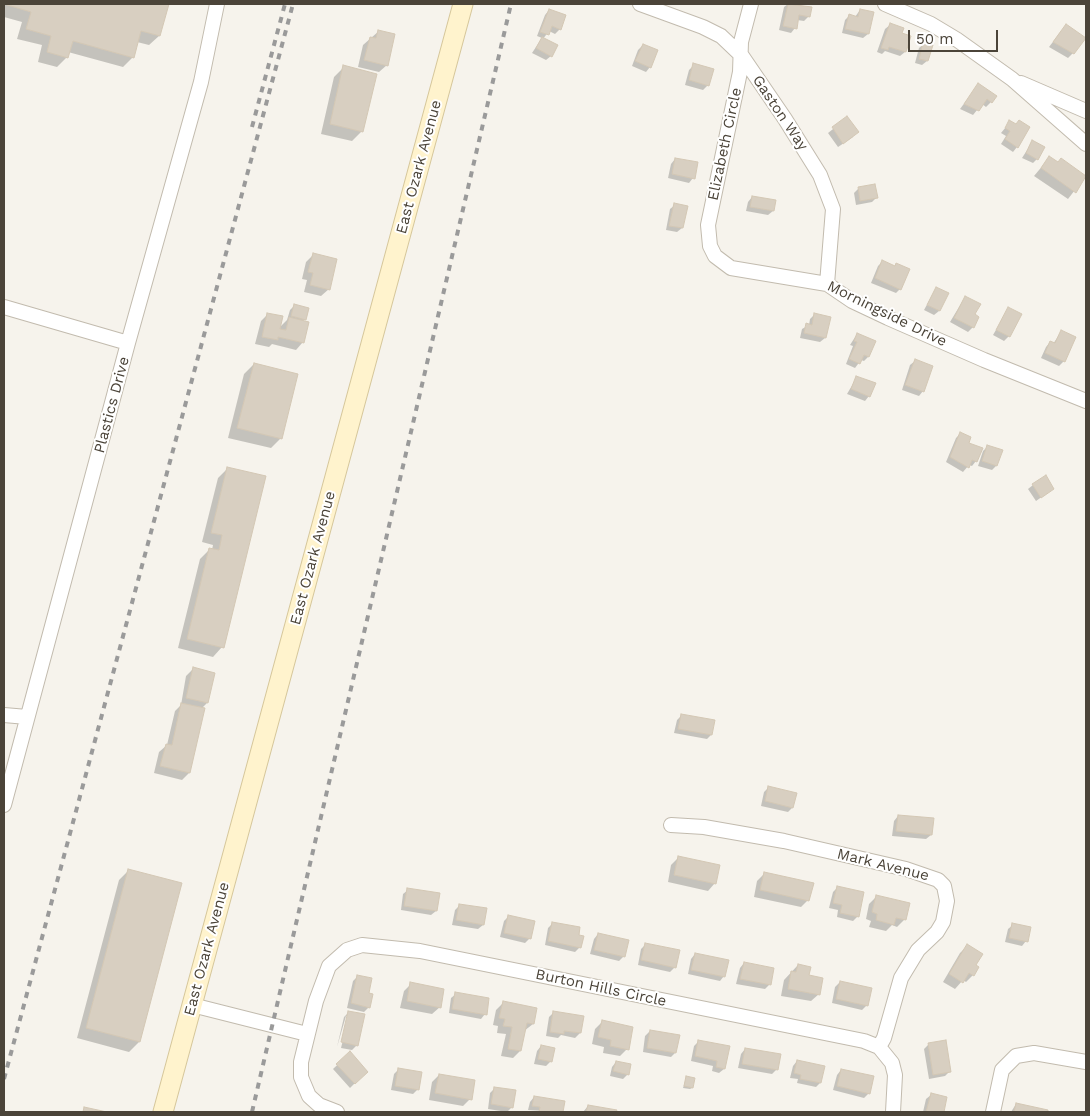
<!DOCTYPE html>
<style>
body{margin:0}
#map{position:relative;width:1090px;height:1116px;overflow:hidden;background:#f6f3ec;font-family:"Work Sans",sans-serif}
canvas{display:block}
.frame{position:absolute;inset:0;border:5px solid #4b4439;pointer-events:none}
.scale{position:absolute;left:908px;top:30px;width:90px;height:22px;box-sizing:border-box;border:2px solid #4b4439;border-top:0;padding-left:6px;font-size:15px;line-height:18px;white-space:nowrap;color:#4b4439;-webkit-text-stroke:4px #fff;paint-order:stroke}
</style>
<div id="map">
<canvas width="1090" height="1116"></canvas>
<div class="frame"></div>
<div class="scale">50 m</div>
</div>
<script>
const ctx = document.querySelector('canvas').getContext('2d');
ctx.lineJoin = 'round';
function paint(path, color) {
  ctx.fillStyle = color;
  ctx.fill(path, 'evenodd');
}
function poly(rows) {
  const path = new Path2D();
  for (const r of rows) {
    path.moveTo(r[0], r[1]);
    for (let i = 2; i < r.length; i += 2) path.lineTo(r[i], r[i + 1]);
  }
  return path;
}
function strokePath(path, color, width, dash) {
  ctx.strokeStyle = color;
  ctx.lineWidth = width;
  ctx.lineCap = dash ? 'butt' : 'round';
  ctx.setLineDash(dash || []);
  ctx.stroke(path);
}
function label(font, color, halo, rows, align = 'center') {
  ctx.font = font + ' "Work Sans",sans-serif';
  ctx.lineWidth = 4;
  ctx.setLineDash([]);
  ctx.textBaseline = 'middle';
  ctx.strokeStyle = halo;
  ctx.fillStyle = color;
  for (const [text, x, y, turn = 0] of rows) {
    ctx.save();
    ctx.translate(x, y);
    ctx.rotate((+turn || 0) * Math.PI / 180);
    ctx.textAlign = isNaN(turn) ? turn : align;
    if (halo) ctx.strokeText(text, 0, 0);
    ctx.fillText(text, 0, 0);
    ctx.restore();
  }
}
paint(poly([
 [4,4,167,4,159,36,149,45,137,42,133,57,123,67,68,52,67,57,57,67,38,62,42,45,17,39,22,22,4,17],
 [788,4,811,7,809,16,804,21,797,20,795,28,791,33,779,30,784,7],
 [549,10,560,29,555,34,549,31,543,39,551,56,546,60,532,53,542,38,537,36,545,15],
 [860,10,868,34,863,38,842,33,845,20,849,16,855,17],
 [890,25,901,34,910,37,905,52,900,56,885,51,882,54,877,52,885,29],
 [1062,30,1073,53,1068,58,1049,47],
 [379,31,387,65,379,72,358,67,363,45],
 [924,44,927,61,922,65,915,63,919,48],
 [643,45,650,67,646,72,632,66,638,50],
 [694,65,708,85,703,90,685,85,689,70],
 [344,67,362,131,352,141,321,134,334,77],
 [978,85,991,102,986,107,982,104,973,115,960,109],
 [847,118,853,137,838,147,828,133],
 [1010,122,1017,147,1013,152,1001,144,1006,136,1001,133],
 [1033,141,1037,159,1033,163,1022,158],
 [1049,158,1057,163,1061,160,1085,177,1068,199,1034,176],
 [675,159,693,178,689,183,668,178,671,164],
 [858,189,877,197,872,202,856,205,854,193],
 [752,197,775,201,773,211,768,215,746,211,748,202],
 [675,205,686,207,682,228,677,232,666,230,670,209],
 [313,255,329,289,321,296,304,292,307,280,302,279,306,262],
 [882,262,894,267,897,264,900,289,896,293,871,283,878,266],
 [936,288,939,311,934,315,924,310],
 [965,297,974,315,973,327,968,332,950,322],
 [294,306,305,319,302,322,303,342,296,350,272,344,269,347,255,344,261,321,268,314,279,328,287,320,290,310],
 [1008,309,1009,336,1004,341,993,335],
 [815,314,825,338,820,342,800,338,802,329,809,325,810,319],
 [1061,332,1064,361,1059,366,1041,358,1046,347,1050,342,1053,344],
 [857,334,868,357,864,361,861,360,855,368,846,364,853,346,850,345],
 [915,361,923,391,919,396,902,390,910,365],
 [254,364,280,439,271,448,228,438,244,374],
 [857,377,869,396,865,401,847,394],
 [960,434,976,461,972,466,969,465,963,472,946,462,956,438],
 [988,446,996,466,992,470,978,466,983,451],
 [227,469,222,647,213,657,178,648,200,559,210,549,212,550,213,545,202,542,218,478],
 [1033,485,1053,489,1036,501,1028,489],
 [193,669,207,703,201,709,189,773,182,780,154,773,159,752,167,745,175,711,181,705,186,676],
 [682,715,711,735,707,739,674,733,677,720],
 [769,787,792,808,788,812,761,806,764,792],
 [898,816,931,835,926,839,892,836,894,821],
 [679,857,715,883,708,891,668,882,671,865],
 [129,870,180,884,139,1042,129,1052,77,1038,119,880],
 [765,873,808,900,801,907,754,897,757,881],
 [837,888,858,916,853,921,837,917,838,910,829,908,833,892],
 [408,890,436,911,431,915,401,910,403,894],
 [876,897,905,919,897,927,892,925,886,931,869,927,871,921,866,919,869,904],
 [460,905,483,925,478,929,452,925,455,910],
 [508,917,530,938,525,943,500,937,504,921],
 [553,923,577,935,580,947,575,952,545,945,548,928],
 [1013,925,1026,941,1022,946,1005,942,1008,929],
 [598,934,624,956,619,961,590,954,594,939],
 [646,944,675,967,670,972,638,965,641,949],
 [967,946,975,966,973,975,966,982,963,980,955,989,943,982,960,953],
 [695,954,724,976,720,981,688,974,691,959],
 [744,963,772,969,769,985,765,989,736,984,740,968],
 [798,965,819,994,811,1001,781,996,784,980],
 [358,976,368,994,369,1007,364,1012,347,1008,353,981],
 [840,982,867,1005,862,1010,832,1003,835,987],
 [411,984,440,1007,432,1014,400,1008,404,991],
 [456,994,485,1014,481,1019,449,1013,451,998],
 [503,1003,533,1024,524,1031,520,1051,513,1058,501,1056,506,1034,497,1033,498,1026,493,1025,496,1010],
 [349,1012,357,1045,352,1050,341,1048,349,1016,346,1016,337,1047,344,1017],
 [554,1012,583,1017,580,1033,575,1038,561,1035,558,1038,546,1036,549,1017],
 [602,1022,627,1049,620,1056,603,1053,604,1047,592,1044,595,1029],
 [650,1031,675,1053,671,1057,643,1052,645,1036],
 [699,1041,728,1047,724,1069,719,1073,712,1071,713,1066,691,1061,694,1046],
 [929,1044,950,1071,945,1076,929,1079,924,1049],
 [541,1046,551,1061,546,1066,534,1064,537,1051],
 [745,1049,777,1069,772,1074,738,1068,741,1054],
 [350,1053,367,1071,350,1088,333,1069],
 [797,1061,820,1083,816,1087,797,1083,798,1079,790,1078,793,1066],
 [616,1062,628,1074,623,1079,610,1076,612,1067],
 [398,1070,418,1089,413,1094,391,1090,394,1074],
 [841,1070,869,1093,864,1098,833,1090,837,1075],
 [439,1075,470,1099,463,1106,429,1100,432,1082],
 [686,1078,692,1088,690,1089,683,1088],
 [495,1088,512,1107,507,1112,488,1109,490,1093],
 [931,1095,946,1098,942,1112,923,1112,926,1099],
 [534,1097,564,1102,562,1112,528,1110,530,1102],
 [1016,1104,1047,1111,1046,1112,1011,1112],
 [588,1106,615,1111,615,1112,583,1112]
]), '#0003');
const building = poly([
 [4,4,169,4,160,36,141,31,134,58,73,41,68,58,47,52,51,36,26,29,31,12,4,4],
 [788,4,812,7,810,17,799,15,797,29,783,26,788,4],
 [549,9,566,15,561,30,552,26,549,35,540,32,549,9],
 [860,9,874,12,869,34,845,29,849,14,858,17,860,9],
 [890,23,904,28,902,33,911,36,906,52,889,47,888,50,881,48,890,23],
 [1066,24,1086,38,1074,54,1053,42,1066,24],
 [378,30,395,34,388,66,364,60,370,37,376,38,378,30],
 [542,37,558,45,552,57,536,48,542,37],
 [923,42,933,45,928,61,919,59,923,42],
 [643,44,658,50,651,68,635,61,643,44],
 [693,63,714,69,709,86,689,80,693,63],
 [343,65,377,74,363,132,330,124,343,65],
 [978,83,997,96,992,103,987,99,979,111,964,104,978,83],
 [847,116,859,132,843,144,832,127,847,116],
 [1009,120,1016,124,1019,120,1030,127,1018,148,1005,139,1010,131,1005,128,1009,120],
 [1032,140,1045,147,1038,160,1026,153,1032,140],
 [1049,156,1058,162,1061,158,1086,176,1076,193,1041,168,1049,156],
 [675,158,698,162,695,179,672,174,675,158],
 [875,184,878,198,860,201,858,187,875,184],
 [752,196,776,200,774,211,750,207,752,196],
 [674,203,688,206,683,228,669,226,674,203],
 [313,253,337,259,330,290,310,285,313,273,308,272,313,253],
 [882,260,895,266,896,263,910,269,901,290,875,278,882,260],
 [936,287,949,293,940,311,927,305,936,287],
 [965,296,981,304,975,314,979,317,974,328,954,318,965,296],
 [294,304,309,308,306,320,291,316,294,304],
 [1008,307,1022,314,1010,337,996,330,1008,307],
 [267,313,283,316,280,329,286,330,289,317,309,322,304,343,278,337,278,340,262,337,267,313],
 [814,313,831,317,826,338,804,333,806,323,812,325,814,313],
 [1061,330,1076,337,1065,362,1045,353,1050,341,1055,343,1061,330],
 [857,333,876,341,869,357,864,355,860,364,849,359,857,342,854,341,857,333],
 [915,359,933,366,924,392,905,385,915,359],
 [254,363,298,374,282,439,237,428,254,363],
 [856,376,876,383,870,397,851,389,856,376],
 [960,432,971,437,969,443,983,448,977,462,972,460,969,468,950,457,960,432],
 [987,445,1003,450,997,466,982,461,987,445],
 [227,467,266,476,224,648,187,639,209,548,219,550,222,535,211,533,227,467],
 [1046,475,1054,489,1041,498,1032,484,1046,475],
 [193,667,215,673,208,703,186,698,193,667],
 [181,703,205,708,190,773,160,766,166,744,172,745,181,703],
 [681,714,715,720,712,735,678,729,681,714],
 [768,786,797,793,793,808,765,801,768,786],
 [898,815,934,818,932,835,896,831,898,815],
 [678,856,720,865,716,884,674,875,678,856],
 [128,869,182,883,140,1042,86,1028,128,869],
 [764,872,814,883,809,901,760,890,764,872],
 [837,886,864,892,859,917,840,913,842,905,833,903,837,886],
 [407,888,440,893,437,911,404,906,407,888],
 [876,895,910,903,906,920,896,918,894,925,876,920,877,914,872,912,876,895],
 [459,904,487,908,484,925,456,920,459,904],
 [508,915,535,921,531,939,504,933,508,915],
 [552,922,580,927,579,935,584,936,581,948,548,941,552,922],
 [1012,923,1031,927,1028,942,1009,938,1012,923],
 [598,933,629,940,625,957,594,950,598,933],
 [645,943,680,950,676,968,641,960,645,943],
 [967,944,983,954,976,965,979,967,974,976,969,973,963,983,949,974,967,944],
 [695,953,729,960,725,977,691,970,695,953],
 [744,962,774,968,771,985,740,979,744,962],
 [798,964,811,967,809,975,823,978,820,995,788,989,791,971,796,972,798,964],
 [357,975,372,978,369,993,373,994,370,1008,351,1003,357,975],
 [840,981,872,988,868,1006,836,999,840,981],
 [410,982,444,989,441,1008,407,1001,410,982],
 [455,992,489,998,487,1015,452,1009,455,992],
 [503,1001,537,1008,534,1024,527,1023,521,1051,508,1049,512,1027,503,1026,505,1019,499,1018,503,1001],
 [348,1011,365,1014,358,1046,341,1042,348,1011],
 [553,1011,584,1016,581,1033,564,1031,564,1034,550,1032,553,1011],
 [602,1020,633,1027,629,1050,610,1046,611,1040,598,1037,602,1020],
 [650,1030,680,1035,676,1053,647,1048,650,1030],
 [698,1040,730,1046,725,1069,716,1067,717,1061,695,1056,698,1040],
 [946,1040,951,1072,933,1075,928,1043,946,1040],
 [541,1045,555,1048,552,1062,538,1059,541,1045],
 [745,1048,781,1054,778,1070,742,1064,745,1048],
 [350,1051,368,1072,355,1084,336,1064,350,1051],
 [797,1060,825,1066,821,1083,800,1079,801,1075,794,1073,797,1060],
 [616,1061,631,1064,629,1075,613,1071,616,1061],
 [398,1068,422,1072,419,1090,395,1086,398,1068],
 [841,1069,874,1076,870,1094,837,1086,841,1069],
 [439,1074,475,1080,472,1100,435,1093,439,1074],
 [686,1076,695,1078,693,1088,684,1086,686,1076],
 [494,1087,516,1090,513,1108,491,1104,494,1087],
 [931,1093,947,1097,944,1112,926,1112,931,1093],
 [534,1096,565,1101,563,1112,539,1112,540,1107,532,1106,534,1096],
 [1016,1103,1048,1110,1048,1112,1014,1112,1016,1103],
 [588,1105,617,1110,616,1112,586,1112,588,1105],
 [84,1107,107,1112,83,1112,84,1107]
]);
paint(building, '#d8cfc1');
strokePath(building, '#d3c7b4', 1);
const street = poly([
 [640,4,703,27,721,36,742,56,785,119,820,175,833,209,827,284],
 [751,4,741,42,740,72,708,225,710,246,715,256,731,268,827,284,852,301,888,318,984,360,1086,401],
 [885,4,931,24,956,39,1012,79,1086,144],
 [1021,83,1086,111],
 [4,307,128,343],
 [4,715,27,717],
 [4,805,128,343,201,82,217,4],
 [671,825,704,827,784,841,906,869,938,880,944,886,947,901,943,922,937,932,918,950,901,978,884,1038,879,1047],
 [192,1005,307,1034],
 [337,1112,319,1105,309,1096,301,1077,301,1062,316,1001,329,966,347,950,362,945,420,951,864,1041,879,1047,892,1063,895,1075,893,1112],
 [993,1112,1002,1070,1016,1056,1034,1053,1086,1062]
]);
const secondary = poly([
 [163,1112,463,4]
]);
strokePath(street, '#c2bbae', 16);
strokePath(secondary, '#d6c79b', 21);
strokePath(street, '#fff', 14);
strokePath(secondary, '#fff3cd', 19);
strokePath(poly([
 [252,127,285,4],
 [4,1079,293,4],
 [252,1112,511,4]
]), '#9a9a9a', 4, [6, 6]);
label('15px', '#4b4439', '#fff', [
 ["Gaston Way",780,113,56],
 ["Elizabeth Circle",725,144,-78],
 ["East Ozark Avenue",419,167,-75],
 ["Morningside Drive",887,314,26],
 ["Plastics Drive",112,405,-75],
 ["East Ozark Avenue",313,558,-75],
 ["Mark Avenue",883,865,14],
 ["East Ozark Avenue",207,949,-75],
 ["Burton Hills Circle",601,988,12]
]);
</script>
